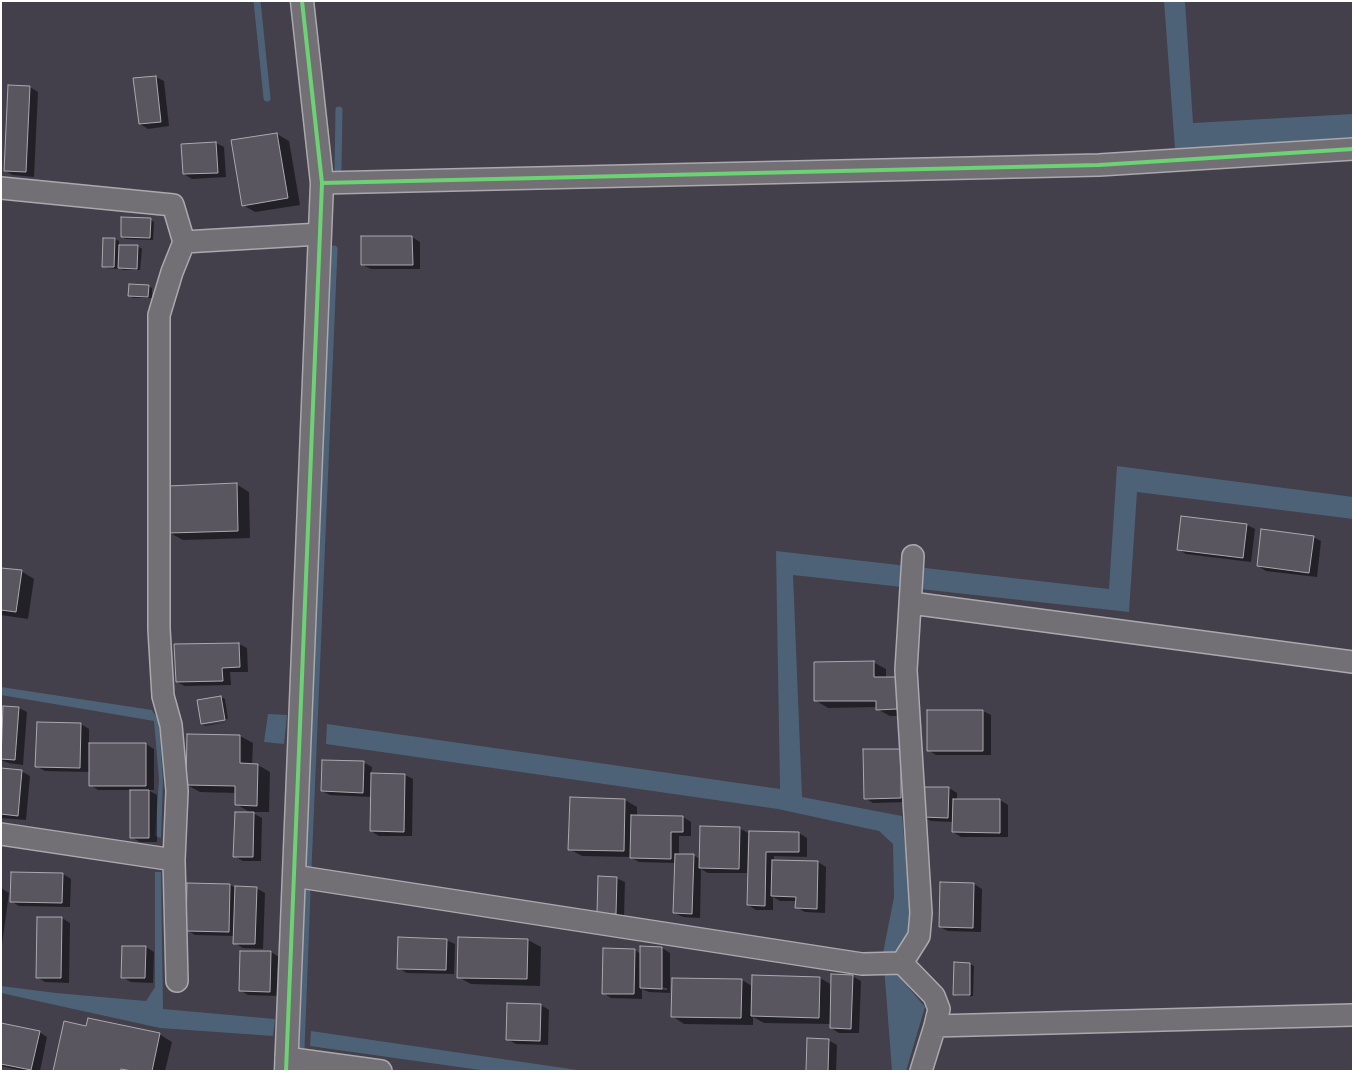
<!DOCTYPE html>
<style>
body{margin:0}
#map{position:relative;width:1354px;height:1072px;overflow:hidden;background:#433f4b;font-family:Dekko,sans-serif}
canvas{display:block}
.frame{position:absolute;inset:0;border:2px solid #fff;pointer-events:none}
</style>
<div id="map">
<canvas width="1354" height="1072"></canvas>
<div class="frame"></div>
</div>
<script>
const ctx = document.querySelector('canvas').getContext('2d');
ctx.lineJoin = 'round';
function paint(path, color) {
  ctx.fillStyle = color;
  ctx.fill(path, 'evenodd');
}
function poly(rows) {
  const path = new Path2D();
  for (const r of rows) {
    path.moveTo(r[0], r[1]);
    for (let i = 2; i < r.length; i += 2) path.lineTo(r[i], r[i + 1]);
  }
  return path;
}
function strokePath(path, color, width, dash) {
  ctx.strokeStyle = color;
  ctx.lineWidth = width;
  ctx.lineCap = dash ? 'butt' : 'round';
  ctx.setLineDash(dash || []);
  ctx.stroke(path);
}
paint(poly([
 [1164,1,1185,1,1193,123,1353,114,1353,137,1175,149],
 [1117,466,1353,497,1353,519,1137,492,1129,612,793,575,802,797,902,816,910,902,909,937,898,955,897,974,925,1007,906,1071,892,1071,883,953,894,897,893,844,879,831,778,809,326,744,327,724,780,789,776,551,1109,589],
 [1,687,152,710,159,722,163,781,161,838,155,836,159,779,154,721,1,695],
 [268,714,287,715,284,744,264,742],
 [155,872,161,872,163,1009,275,1019,273,1036,160,1028,1,993,1,986,56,993,146,1001,155,987],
 [311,1031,584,1071,487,1071,310,1046]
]), '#4d6276');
paint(poly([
 [156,77,164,81,169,126,148,129,140,124],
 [8,86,30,87,38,92,34,177,13,175,5,171],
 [277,134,289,141,300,205,255,212,243,205],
 [216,143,224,147,226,177,192,179,184,174],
 [150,219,154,222,153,240,126,239,122,237],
 [412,237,420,242,420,269,371,269,362,265],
 [104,239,115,239,119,241,119,246,138,246,142,249,140,270,123,270,118,267,118,269,107,268,103,266],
 [148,286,152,288,152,298,133,298,129,295],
 [236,484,249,492,250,538,183,540,170,533],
 [1182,517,1247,525,1255,529,1251,562,1186,554,1178,549],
 [1313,537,1321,541,1317,577,1266,571,1258,566],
 [1,569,21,571,34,579,28,619,1,615],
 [239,644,247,648,248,672,230,672,231,685,185,686,176,682,176,645],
 [873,662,886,669,886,678,896,678,909,716,890,716,877,709,877,707,828,708,815,700],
 [221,697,225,699,228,719,204,722,204,725,228,722,205,726,202,723],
 [4,707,19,708,27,712,23,765,8,763,1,760],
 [983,711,991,715,991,755,936,755,928,750],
 [37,723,81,724,89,729,89,744,146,744,154,749,154,790,148,790,157,795,157,842,140,842,131,837,131,790,98,790,90,785,90,772,45,771,36,766],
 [188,735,240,736,253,743,252,765,258,765,270,772,269,812,251,812,262,818,261,861,243,861,234,856,251,813,236,804,236,793,200,792,187,785],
 [901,750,909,802,873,803,865,798],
 [363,762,372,767,371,774,405,775,413,779,412,836,379,836,371,831,372,797,330,795,322,791],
 [1,769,21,771,30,776,26,820,1,818],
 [949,788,957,793,957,800,1000,800,1008,805,1008,837,961,837,953,832,953,822,931,821,923,816],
 [625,800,637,807,637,816,683,817,691,822,691,836,679,836,679,855,693,855,700,859,739,828,748,833,747,873,708,873,701,869,700,918,683,917,674,913,675,863,639,862,630,857,582,856,569,849],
 [750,832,799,833,807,838,807,857,774,856,774,861,818,862,826,867,825,913,805,912,796,907,797,901,780,901,773,897,773,910,756,910,748,905],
 [63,874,71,879,70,907,19,906,11,901],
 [616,878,625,882,624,918,606,918],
 [188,884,230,885,236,888,256,888,265,893,263,949,243,948,234,943,235,936,195,935,187,930],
 [974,884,982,889,981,932,948,931,940,927],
 [1,888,9,893,1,952],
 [62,918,70,923,69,983,45,982,37,977],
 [459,938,528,940,541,947,540,986,471,984,458,977],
 [446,940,455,944,454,974,407,973,398,968],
 [146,947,154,952,153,983,131,982,122,977],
 [662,948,670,953,670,993,649,992,642,989,642,999,611,998,603,993,635,950,641,954],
 [648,987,667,988,667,990,648,989],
 [241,952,271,952,279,957,278,996,248,995,240,990],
 [955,963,970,964,974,966,973,996,958,996,954,994],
 [852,976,861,981,859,1033,839,1033,831,1028,831,1024,764,1023,753,1017,753,1025,684,1024,672,1016,742,980,752,986,820,978,832,985],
 [541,1005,549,1010,548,1045,516,1044,507,1039],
 [1,1024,39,1032,47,1037,40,1071,24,1071,1,1066],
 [87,1027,159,1034,172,1042,165,1071,54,1071],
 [828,1040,837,1045,836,1071,807,1071]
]), '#0007');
strokePath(poly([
 [257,1,267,98],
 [338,169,339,110],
 [308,868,334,249],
 [301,1049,307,893]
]), '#4d6276', 7);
const building = poly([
 [156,76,161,122,139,124,133,78,156,76],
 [8,85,30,86,26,172,4,171,8,85],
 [277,133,288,198,242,206,231,140,277,133],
 [216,142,218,173,183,174,181,144,216,142],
 [121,217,151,218,150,238,121,237,121,217],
 [361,236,412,236,413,265,361,265,361,236],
 [103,238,115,238,114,267,102,267,103,238],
 [119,245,138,245,137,269,118,268,119,245],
 [129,284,149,285,148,297,128,296,129,284],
 [237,483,238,531,169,533,168,486,237,483],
 [1181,516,1247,524,1243,558,1177,550,1181,516],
 [1261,529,1314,536,1309,573,1257,566,1261,529],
 [1,568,22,570,16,612,1,610,1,568],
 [239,643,240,667,222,668,223,681,176,682,174,644,239,643],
 [874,661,874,677,896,677,897,709,876,710,876,701,814,701,814,662,874,661],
 [221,696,225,720,201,724,197,700,221,696],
 [3,706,19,707,15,760,1,759,3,706],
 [927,710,983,710,983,751,927,751,927,710],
 [37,722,81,723,80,768,35,767,37,722],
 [187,734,240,735,240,763,258,764,257,806,235,805,235,786,186,785,187,734],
 [89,743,146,743,146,786,89,786,89,743],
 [863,749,901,749,901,798,864,799,863,749],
 [322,760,364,761,363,793,321,791,322,760],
 [1,768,22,770,18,816,1,814,1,768],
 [371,773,405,774,404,832,370,831,371,773],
 [923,787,949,787,948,818,922,817,923,787],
 [130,790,149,790,149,838,130,838,130,790],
 [570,797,625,799,624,851,568,850,570,797],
 [953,799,1000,799,1000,833,952,832,953,799],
 [235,812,254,812,253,857,233,857,235,812],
 [631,815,683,816,683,832,671,832,671,859,630,858,631,815],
 [700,826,740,827,739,869,699,868,700,826],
 [749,831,799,832,799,852,766,852,765,906,747,905,749,831],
 [675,854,694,854,692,914,673,913,675,854],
 [772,860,818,861,817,909,795,908,796,897,771,896,772,860],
 [11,872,63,873,62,903,10,902,11,872],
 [598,876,617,877,616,914,597,914,598,876],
 [940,882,974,883,973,928,939,927,940,882],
 [187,883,230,884,229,932,186,931,187,883],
 [235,886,257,887,255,944,233,944,235,886],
 [37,917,62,917,61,978,36,978,37,917],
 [398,937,447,939,446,970,397,969,398,937],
 [458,937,528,939,527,979,457,978,458,937],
 [122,946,146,946,145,978,121,978,122,946],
 [640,946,662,947,662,989,640,988,640,946],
 [603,948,635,949,634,994,602,994,603,948],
 [240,951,271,951,270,992,239,991,240,951],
 [954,962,970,963,970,995,953,995,954,962],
 [831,974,853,975,851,1029,830,1028,831,974],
 [752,975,820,977,819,1018,751,1016,752,975],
 [672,978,742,979,741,1018,671,1017,672,978],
 [507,1003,541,1004,540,1041,506,1040,507,1003],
 [88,1018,160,1033,152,1071,132,1071,121,1069,120,1071,53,1071,64,1021,86,1026,88,1018],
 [1,1023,40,1031,31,1070,1,1064,1,1023],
 [807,1038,829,1039,828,1071,806,1071,807,1038]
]);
paint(building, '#5a5660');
strokePath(building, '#aaa9ae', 1);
const street = poly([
 [322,183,1099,165,1353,149],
 [1,188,173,205,184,242,320,234],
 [911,603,1353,662],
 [1,834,174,860],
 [294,876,862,964,902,963,934,996,939,1009,935,1026,921,1071],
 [902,963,919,936,921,913,906,670,913,556],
 [177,981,174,860,177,791,171,725,163,696,159,629,159,315,172,272,184,242],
 [935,1026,1353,1015],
 [286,1058,381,1071]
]);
const secondary = poly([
 [286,1071,322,183,302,1]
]);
strokePath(street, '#aaa9ae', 24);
strokePath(secondary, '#aaa9ae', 25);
strokePath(street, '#727075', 21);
strokePath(secondary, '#727075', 22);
strokePath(poly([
 [322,183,1099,165,1353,149],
 [286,1071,322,183,302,1]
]), '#6cd273', 4);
</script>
